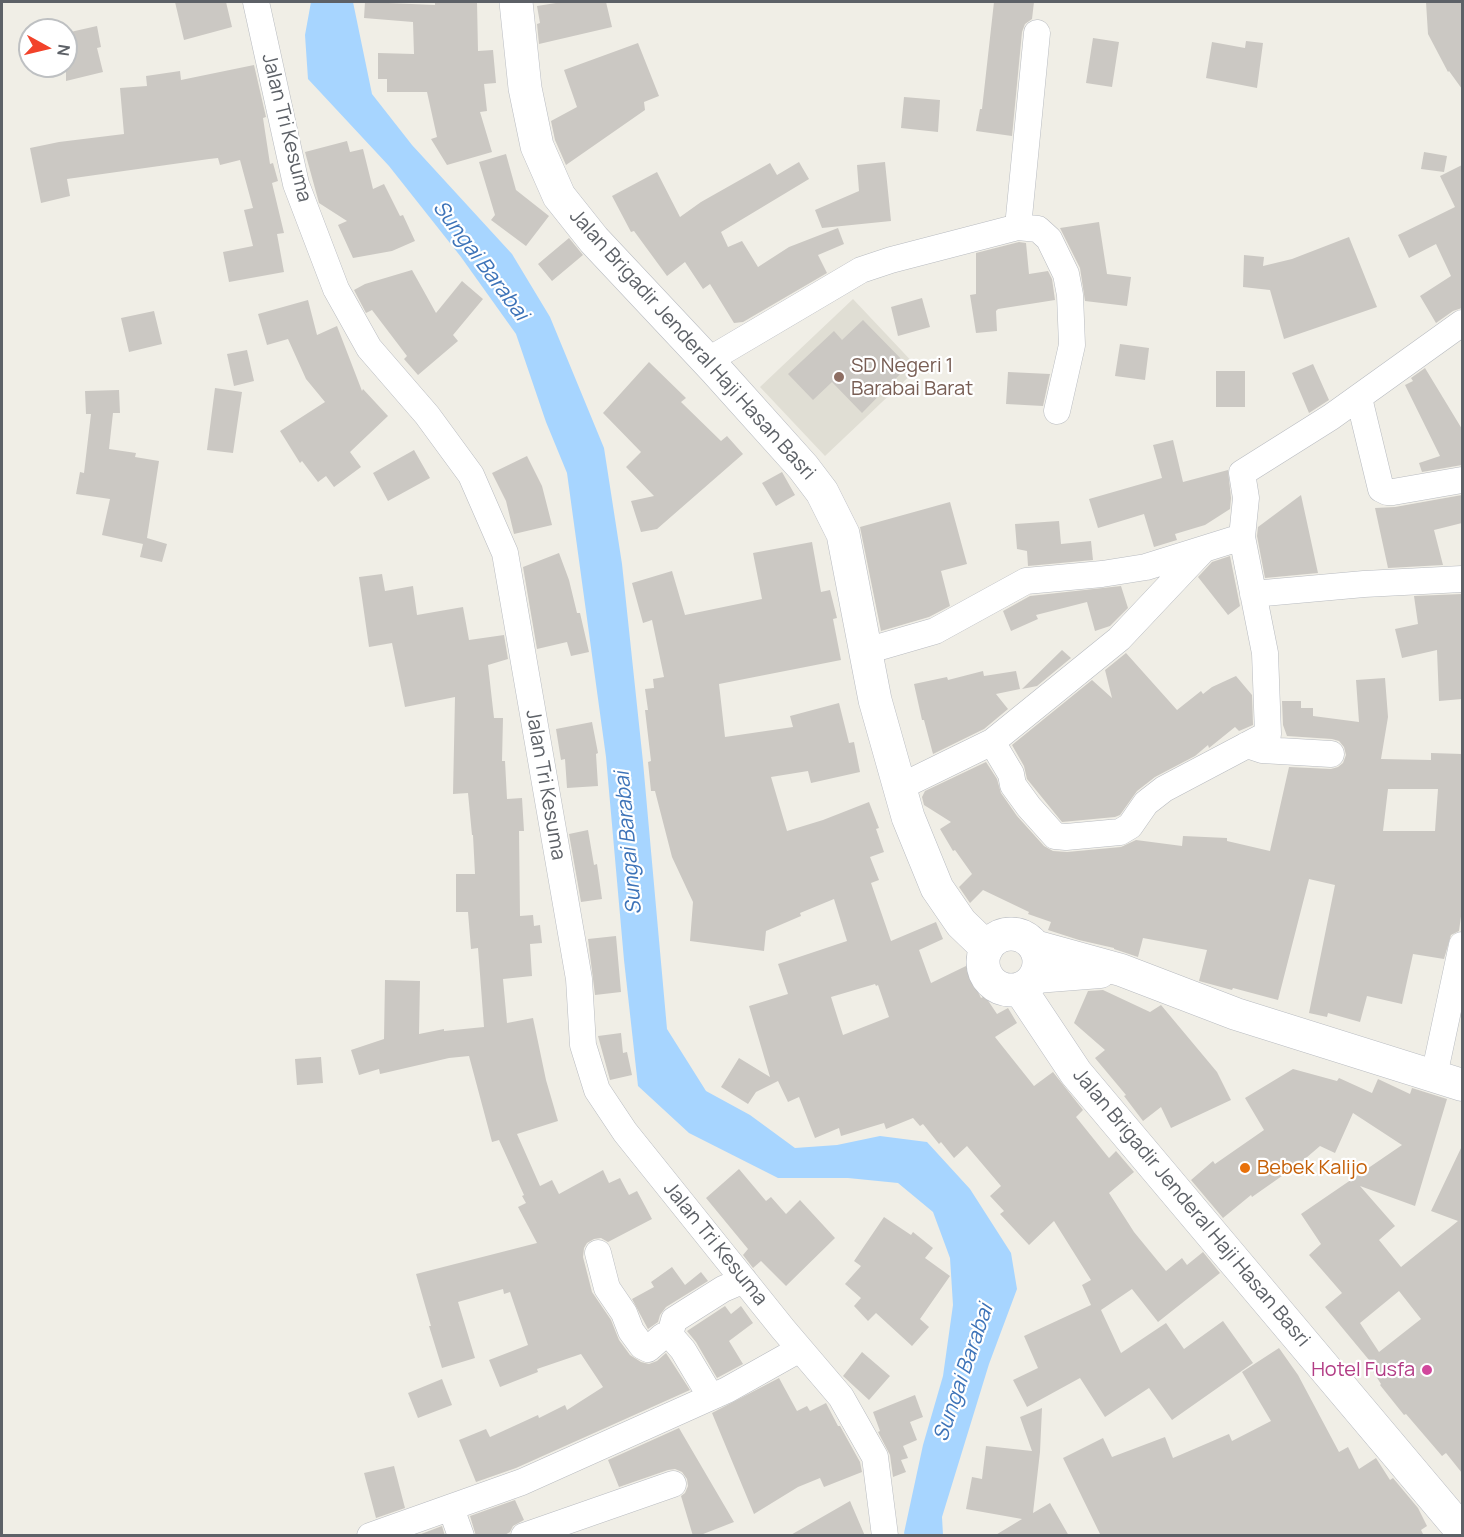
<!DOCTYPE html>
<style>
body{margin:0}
#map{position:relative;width:1464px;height:1537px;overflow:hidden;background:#f0eee6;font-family:Manrope,sans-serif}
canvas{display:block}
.frame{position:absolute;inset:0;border:3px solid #5d6167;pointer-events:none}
.north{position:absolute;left:18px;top:18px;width:60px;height:60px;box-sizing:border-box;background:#fff;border:2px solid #bec0c2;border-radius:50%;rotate:98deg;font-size:16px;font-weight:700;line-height:24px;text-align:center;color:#5d6167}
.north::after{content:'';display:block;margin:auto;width:21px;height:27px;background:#f2422a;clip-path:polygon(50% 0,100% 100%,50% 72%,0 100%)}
</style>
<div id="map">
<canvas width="1464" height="1537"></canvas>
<div class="frame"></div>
<div class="north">N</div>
</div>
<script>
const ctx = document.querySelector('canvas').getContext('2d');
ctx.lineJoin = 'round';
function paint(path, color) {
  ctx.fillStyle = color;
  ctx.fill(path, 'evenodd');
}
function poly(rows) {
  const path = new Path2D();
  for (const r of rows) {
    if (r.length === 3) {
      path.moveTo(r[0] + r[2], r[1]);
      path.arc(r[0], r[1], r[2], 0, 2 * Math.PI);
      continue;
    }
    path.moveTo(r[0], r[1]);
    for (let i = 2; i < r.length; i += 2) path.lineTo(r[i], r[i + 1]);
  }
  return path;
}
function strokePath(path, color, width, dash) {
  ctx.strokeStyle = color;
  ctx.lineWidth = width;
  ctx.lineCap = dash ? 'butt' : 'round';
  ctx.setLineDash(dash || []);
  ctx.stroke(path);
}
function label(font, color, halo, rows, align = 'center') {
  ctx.font = font + ' Manrope,sans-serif';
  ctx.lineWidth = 4.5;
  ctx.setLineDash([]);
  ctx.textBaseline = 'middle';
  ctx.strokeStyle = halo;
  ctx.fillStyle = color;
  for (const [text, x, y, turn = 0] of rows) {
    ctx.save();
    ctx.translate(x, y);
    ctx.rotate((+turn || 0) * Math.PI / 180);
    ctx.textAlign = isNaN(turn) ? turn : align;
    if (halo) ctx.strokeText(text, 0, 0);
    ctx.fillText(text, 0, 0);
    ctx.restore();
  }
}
paint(poly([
 [853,299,918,368,825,456,760,387]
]), '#e0ded4');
paint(poly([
 [311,2,353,2,372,94,412,145,512,254,550,317,604,448,622,564,643,762,667,1029,706,1091,750,1115,795,1148,837,1145,880,1136,927,1142,970,1189,1011,1253,1017,1289,989,1364,942,1517,943,1535,905,1535,904,1533,923,1445,943,1376,953,1305,950,1258,933,1212,898,1183,848,1178,778,1178,689,1133,638,1086,624,960,606,757,567,473,546,422,516,334,461,257,389,166,308,79,305,35]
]), '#a7d5ff');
paint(poly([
 [175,2,226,2,232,27,184,40],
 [365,2,435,5,435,2,477,2,478,51,493,50,496,83,484,84,487,111,480,112,492,152,447,165,431,139,437,137,427,92,387,92,387,79,378,79,378,53,414,54,413,22,364,18],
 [555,2,606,2,612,27,539,44,537,24,540,23,537,6,556,3],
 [994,2,1034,2,1032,19,1025,24,1022,32,1012,136,976,131,980,109,982,109],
 [1426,2,1462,2,1462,89,1449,71,1448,72,1428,34],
 [97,26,101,47,97,48,103,72,66,81,66,33],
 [1093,38,1119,42,1112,87,1086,83],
 [1246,41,1263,43,1257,88,1206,78,1212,42,1245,48],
 [638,43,659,96,644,102,645,110,566,165,555,140,551,121,577,107,564,70],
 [254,65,266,117,263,118,270,164,273,163,278,181,272,183,284,233,277,234,284,272,229,282,223,252,253,246,244,210,253,208,240,160,220,165,218,158,209,159,67,179,70,196,41,203,30,148,59,142,124,134,120,88,147,86,146,76,180,71,181,80],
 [904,97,940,100,938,132,901,128],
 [347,141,350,152,363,149,373,189,384,184,400,216,403,215,415,241,392,251,353,258,338,225,347,221,319,203,305,152],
 [1424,152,1447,156,1444,172,1421,169],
 [506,154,516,190,549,216,526,246,491,220,495,215,479,162],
 [799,162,809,179,721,232,728,247,742,241,758,267,789,247,838,228,844,244,818,255,827,273,743,322,734,323,710,284,703,289,685,262,667,276,634,231,631,232,612,196,657,172,680,217,701,202,770,163,777,175],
 [885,162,891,221,822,228,815,210,859,191,857,165],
 [1462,165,1462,308,1453,311,1436,323,1420,296,1451,276,1436,244,1409,258,1398,235,1455,207,1440,176],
 [1099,222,1107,274,1131,277,1127,306,1085,301,1080,268,1060,228],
 [1349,237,1377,307,1284,339,1270,290,1243,287,1244,255,1264,257,1263,266,1292,259],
 [569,238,583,255,552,281,538,264],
 [1019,242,1026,243,1029,274,1048,271,1052,279,1055,300,998,309,996,311,997,331,976,333,970,295,976,294,976,253],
 [412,270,436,313,462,281,483,299,453,335,458,341,418,375,404,359,407,356,372,310,366,313,354,290,365,284],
 [922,298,930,327,898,336,891,307],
 [308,300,317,335,337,326,362,391,363,389,388,416,350,452,361,467,334,487,326,476,318,482,302,461,300,463,280,431,325,402,306,379,288,339,267,345,258,314],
 [154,311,162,344,129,352,121,318],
 [863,320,908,366,862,413,832,382,813,400,788,374,834,331,842,340],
 [1120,344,1149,348,1145,380,1115,376],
 [247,350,254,381,234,386,227,354],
 [649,362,686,398,681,402,721,441,727,436,743,454,657,529,641,532,631,501,654,496,626,467,641,452,603,413],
 [1313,364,1329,400,1309,413,1292,373],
 [1425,368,1462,429,1462,465,1422,472,1419,463,1440,456,1405,385,1413,381,1411,378],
 [1216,371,1245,371,1245,407,1216,407],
 [1008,372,1050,374,1043,406,1006,404],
 [215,388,242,392,233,453,207,450],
 [119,390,120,413,113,413,109,449,136,453,135,457,159,461,147,538,167,544,162,562,140,557,143,544,102,535,110,499,76,494,80,472,84,473,91,414,86,414,85,391],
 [1173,440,1183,482,1228,470,1231,498,1230,509,1205,525,1175,534,1177,540,1154,547,1144,514,1098,528,1089,499,1162,478,1153,445],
 [414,450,430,478,388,501,373,473],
 [527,456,542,486,552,525,514,534,506,501,492,473],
 [782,472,795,495,776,506,762,483],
 [1301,495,1318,573,1265,578,1257,536,1258,527],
 [1462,495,1462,523,1434,530,1443,565,1388,568,1375,508,1395,507],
 [950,502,967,564,941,571,950,606,929,617,881,631,860,527],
 [1059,521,1061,544,1091,541,1093,560,1028,566,1027,551,1017,549,1015,524],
 [812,542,821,592,830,590,837,618,833,619,841,660,719,684,725,737,793,727,790,716,839,703,849,743,854,742,860,772,811,783,808,771,771,777,787,831,823,820,869,802,879,828,876,829,884,852,870,857,879,880,871,883,891,941,936,922,943,939,919,950,931,983,966,966,981,998,985,996,997,1014,1008,1008,1017,1023,995,1037,1034,1086,1053,1072,1083,1110,1076,1117,1109,1158,1116,1151,1134,1172,1109,1193,1134,1232,1166,1271,1182,1258,1187,1265,1203,1252,1220,1273,1158,1322,1132,1289,1101,1310,1121,1353,1166,1323,1184,1349,1223,1321,1253,1363,1172,1420,1149,1388,1105,1417,1080,1378,1027,1407,1013,1380,1038,1368,1024,1336,1091,1305,1082,1285,1091,1280,1054,1221,1029,1245,1000,1214,1004,1211,990,1196,1001,1186,967,1146,954,1158,941,1142,939,1144,923,1124,920,1126,913,1118,886,1129,884,1123,841,1136,839,1128,815,1138,799,1097,788,1102,778,1081,756,1092,748,1104,721,1087,739,1058,770,1077,749,1006,788,994,778,964,847,941,834,899,800,913,801,916,766,931,764,951,690,941,693,902,672,857,655,791,651,791,648,762,651,761,645,710,648,710,645,689,654,688,653,679,664,677,652,620,643,623,632,583,672,571,685,615,762,599,753,553],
 [875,984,876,986,878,985,889,1017,843,1035,831,997],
 [559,553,569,580,577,613,580,613,589,652,571,656,567,642,537,649,523,567],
 [1230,556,1240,606,1228,615,1198,577,1212,562],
 [382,574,385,591,413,586,417,615,463,607,469,640,504,635,508,659,488,665,494,718,503,718,502,761,505,761,507,799,522,798,524,831,519,831,520,916,533,915,534,926,540,925,542,943,530,944,532,976,503,979,507,1023,533,1018,546,1080,558,1121,517,1134,540,1186,552,1180,559,1194,603,1170,609,1183,620,1178,629,1195,637,1191,652,1219,608,1242,601,1238,594,1239,587,1243,584,1248,583,1257,592,1292,611,1320,619,1340,630,1355,641,1362,649,1364,657,1361,666,1353,690,1390,516,1468,476,1482,459,1440,486,1429,490,1437,538,1415,539,1418,565,1405,567,1410,603,1387,581,1354,537,1369,538,1372,500,1387,489,1360,528,1345,510,1292,504,1294,503,1289,458,1302,475,1358,442,1368,429,1326,431,1326,416,1274,537,1243,518,1207,526,1203,522,1196,524,1195,499,1140,492,1142,469,1056,449,1058,380,1074,379,1069,359,1075,351,1050,384,1039,385,980,420,981,419,1034,444,1029,444,1031,484,1027,478,948,471,949,468,912,456,912,456,874,475,874,473,835,472,835,468,793,453,794,455,697,405,707,392,643,369,647,359,577],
 [1121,586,1128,608,1110,626,1095,631,1087,602,1036,615,1038,619,1011,631,1003,611,1030,596],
 [1462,594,1462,699,1439,701,1437,650,1402,658,1395,629,1418,624,1414,596],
 [1062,650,1071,658,1037,686,1022,689],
 [1126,653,1177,710,1201,691,1203,694,1212,687,1236,676,1252,695,1253,725,1239,731,1235,727,1209,748,1208,745,1195,756,1155,777,1137,791,1120,815,1115,817,1062,822,1027,779,1024,766,1012,745,1092,680,1112,698,1105,670],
 [983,671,984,676,1016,671,1020,689,996,694,1008,709,984,729,933,754,924,720,922,720,914,684,947,677,948,680],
 [1385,678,1388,717,1381,759,1431,760,1431,753,1462,754,1461,863,1462,864,1462,909,1459,931,1451,935,1444,959,1413,954,1402,1004,1367,996,1360,1022,1328,1013,1327,1017,1309,1013,1335,885,1309,879,1278,1000,1233,988,1232,990,1199,981,1207,950,1143,938,1138,957,1114,949,1114,948,1079,940,1048,930,1051,922,1028,914,1029,912,983,890,970,903,959,887,972,874,955,850,953,851,940,829,951,822,924,805,922,797,925,791,986,762,997,779,1001,793,1017,816,1044,846,1053,851,1067,852,1121,847,1136,840,1182,846,1183,836,1227,838,1227,841,1270,851,1289,767,1331,769,1338,767,1343,763,1346,755,1344,747,1339,741,1332,739,1287,736,1283,725,1282,701,1301,701,1301,708,1313,708,1313,716,1359,722,1356,680],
 [1388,789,1438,789,1435,831,1383,831],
 [592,722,598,753,596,754,598,786,567,788,565,759,561,760,556,729],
 [588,830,594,865,597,864,602,899,581,902,569,834],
 [616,936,621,992,595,995,588,939],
 [1103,990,1150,1012,1161,1005,1217,1072,1231,1100,1171,1128,1161,1107,1143,1121,1124,1096,1126,1095,1095,1058,1105,1050,1074,1023,1088,991],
 [621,1033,623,1053,627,1052,632,1075,610,1080,598,1036],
 [321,1057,323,1083,297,1085,295,1059],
 [1293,1069,1337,1081,1339,1078,1372,1093,1378,1079,1410,1094,1412,1088,1447,1099,1415,1206,1360,1186,1395,1226,1379,1240,1401,1267,1458,1221,1431,1211,1462,1146,1462,1473,1446,1453,1442,1456,1406,1414,1404,1415,1380,1385,1381,1384,1367,1362,1369,1360,1325,1307,1342,1293,1309,1255,1321,1244,1301,1214,1402,1145,1353,1113,1335,1153,1320,1146,1299,1164,1252,1197,1251,1195,1223,1218,1191,1180,1213,1161,1215,1164,1264,1130,1245,1098],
 [1399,1291,1421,1319,1379,1352,1360,1323],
 [739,1169,766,1201,771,1197,786,1214,800,1200,835,1238,786,1286,761,1261,753,1268,743,1255,748,1249,706,1198],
 [884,1217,911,1235,913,1232,933,1248,925,1258,950,1276,920,1319,929,1327,912,1346,876,1313,868,1321,854,1306,861,1298,845,1284,861,1266,854,1261],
 [672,1267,685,1285,701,1272,708,1281,666,1307,660,1315,658,1322,648,1329,632,1299,654,1287,651,1282],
 [725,1306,731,1314,741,1306,753,1323,729,1341,743,1364,717,1378,696,1342,687,1331],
 [1279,1348,1298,1375,1339,1452,1348,1447,1359,1469,1376,1458,1390,1480,1393,1478,1418,1508,1427,1526,1421,1530,1424,1536,1101,1536,1063,1458,1103,1438,1112,1457,1165,1437,1173,1458,1229,1434,1232,1441,1271,1421,1242,1372],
 [862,1352,890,1376,869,1400,843,1376],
 [779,1378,797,1411,807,1406,810,1411,826,1403,838,1426,840,1426,860,1462,862,1472,824,1487,820,1478,798,1487,754,1514,712,1413],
 [442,1379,452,1405,418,1418,408,1393],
 [915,1395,923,1417,910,1422,917,1440,903,1446,908,1458,901,1460,906,1472,893,1477,890,1455,878,1432,880,1431,873,1412],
 [1042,1408,1040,1452,1033,1513,1050,1503,1069,1536,994,1536,1022,1519,966,1509,972,1477,982,1479,986,1446,1032,1451,1020,1417],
 [679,1428,734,1522,698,1536,693,1536,681,1496,685,1493,688,1486,687,1479,682,1472,675,1469,668,1470,619,1487,608,1460],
 [394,1466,405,1508,376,1518,364,1473],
 [515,1500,524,1520,513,1526,510,1532,503,1536,476,1536,470,1516],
 [850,1501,865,1536,789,1536],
 [442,1526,445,1536,416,1536]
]), '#cbc8c3');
const minor = poly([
 [256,2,296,184,336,289,369,348,427,415,471,475,505,553,579,979,583,1045,597,1090,625,1132,783,1329,841,1397,875,1457,885,1536],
 [1018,227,1038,229,1049,239,1066,274,1070,295,1072,345,1057,411],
 [707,361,861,270,891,260,1018,227,1037,33],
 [1359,398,1381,489,1387,492,1393,492,1462,480],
 [1242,537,1246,498,1242,473,1331,417,1462,323],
 [1253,594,1364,584,1462,579],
 [866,651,935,631,1026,581,1102,574,1146,567,1242,537,1265,653,1268,734,1164,789,1146,803,1130,826,1120,832,1066,837,1055,836,1029,807,1013,785,1011,774,992,742],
 [1247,745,1262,750,1331,754],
 [900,787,992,742,1119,639,1202,551],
 [1434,1076,1462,945],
 [598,1253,607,1288,624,1313,631,1331,642,1346,648,1349,663,1336,670,1335,683,1350,711,1397],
 [670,1335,674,1320,723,1289,744,1280],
 [451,1508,461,1536],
 [370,1536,522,1482,727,1390,800,1349],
 [524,1536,673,1484]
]);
const tertiary = poly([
 [1034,946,1121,970,1236,1014,1462,1085],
 [1036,977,1100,972]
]);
const secondary = poly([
 [516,2,525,88,537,146,559,196,594,240,715,369,803,467,822,492,843,534,875,700,908,817,937,888,961,923,987,948],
 [1011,962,28],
 [1020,989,1076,1073,1462,1531]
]);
strokePath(minor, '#b8bbc0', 27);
strokePath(tertiary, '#b8bbc0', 33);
strokePath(secondary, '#b9bcc2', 34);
strokePath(minor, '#fff', 26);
strokePath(tertiary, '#fff', 32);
strokePath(secondary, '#fff', 33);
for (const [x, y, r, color] of [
 [839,377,6,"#8d6e63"],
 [1245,1168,6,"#e8710a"],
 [1427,1370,6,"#d1479c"]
]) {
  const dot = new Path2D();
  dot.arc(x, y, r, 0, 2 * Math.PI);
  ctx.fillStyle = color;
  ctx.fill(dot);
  strokePath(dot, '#fff', 2);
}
label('20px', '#5d6167', '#fff', [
 ["Jalan Tri Kesuma",286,128,76],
 ["Jalan Brigadir Jenderal Haji Hasan Basri",692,345,48],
 ["Jalan Tri Kesuma",545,785,80],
 ["Jalan Brigadir Jenderal Haji Hasan Basri",1191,1208,50],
 ["Jalan Tri Kesuma",715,1244,51]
]);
label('20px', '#785e54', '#fff', [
 ["SD Negeri 1",851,366],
 ["Barabai Barat",851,389]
], 'left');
label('20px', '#c56008', '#fff', [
 ["Bebek Kalijo",1257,1168]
], 'left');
label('20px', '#b23c85', '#fff', [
 ["Hotel Fusfa",1415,1370]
], 'right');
label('italic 21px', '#3d73b8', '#fff', [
 ["Sungai Barabai",480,261,53],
 ["Sungai Barabai",629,843,-95],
 ["Sungai Barabai",964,1373,-71]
]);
</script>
